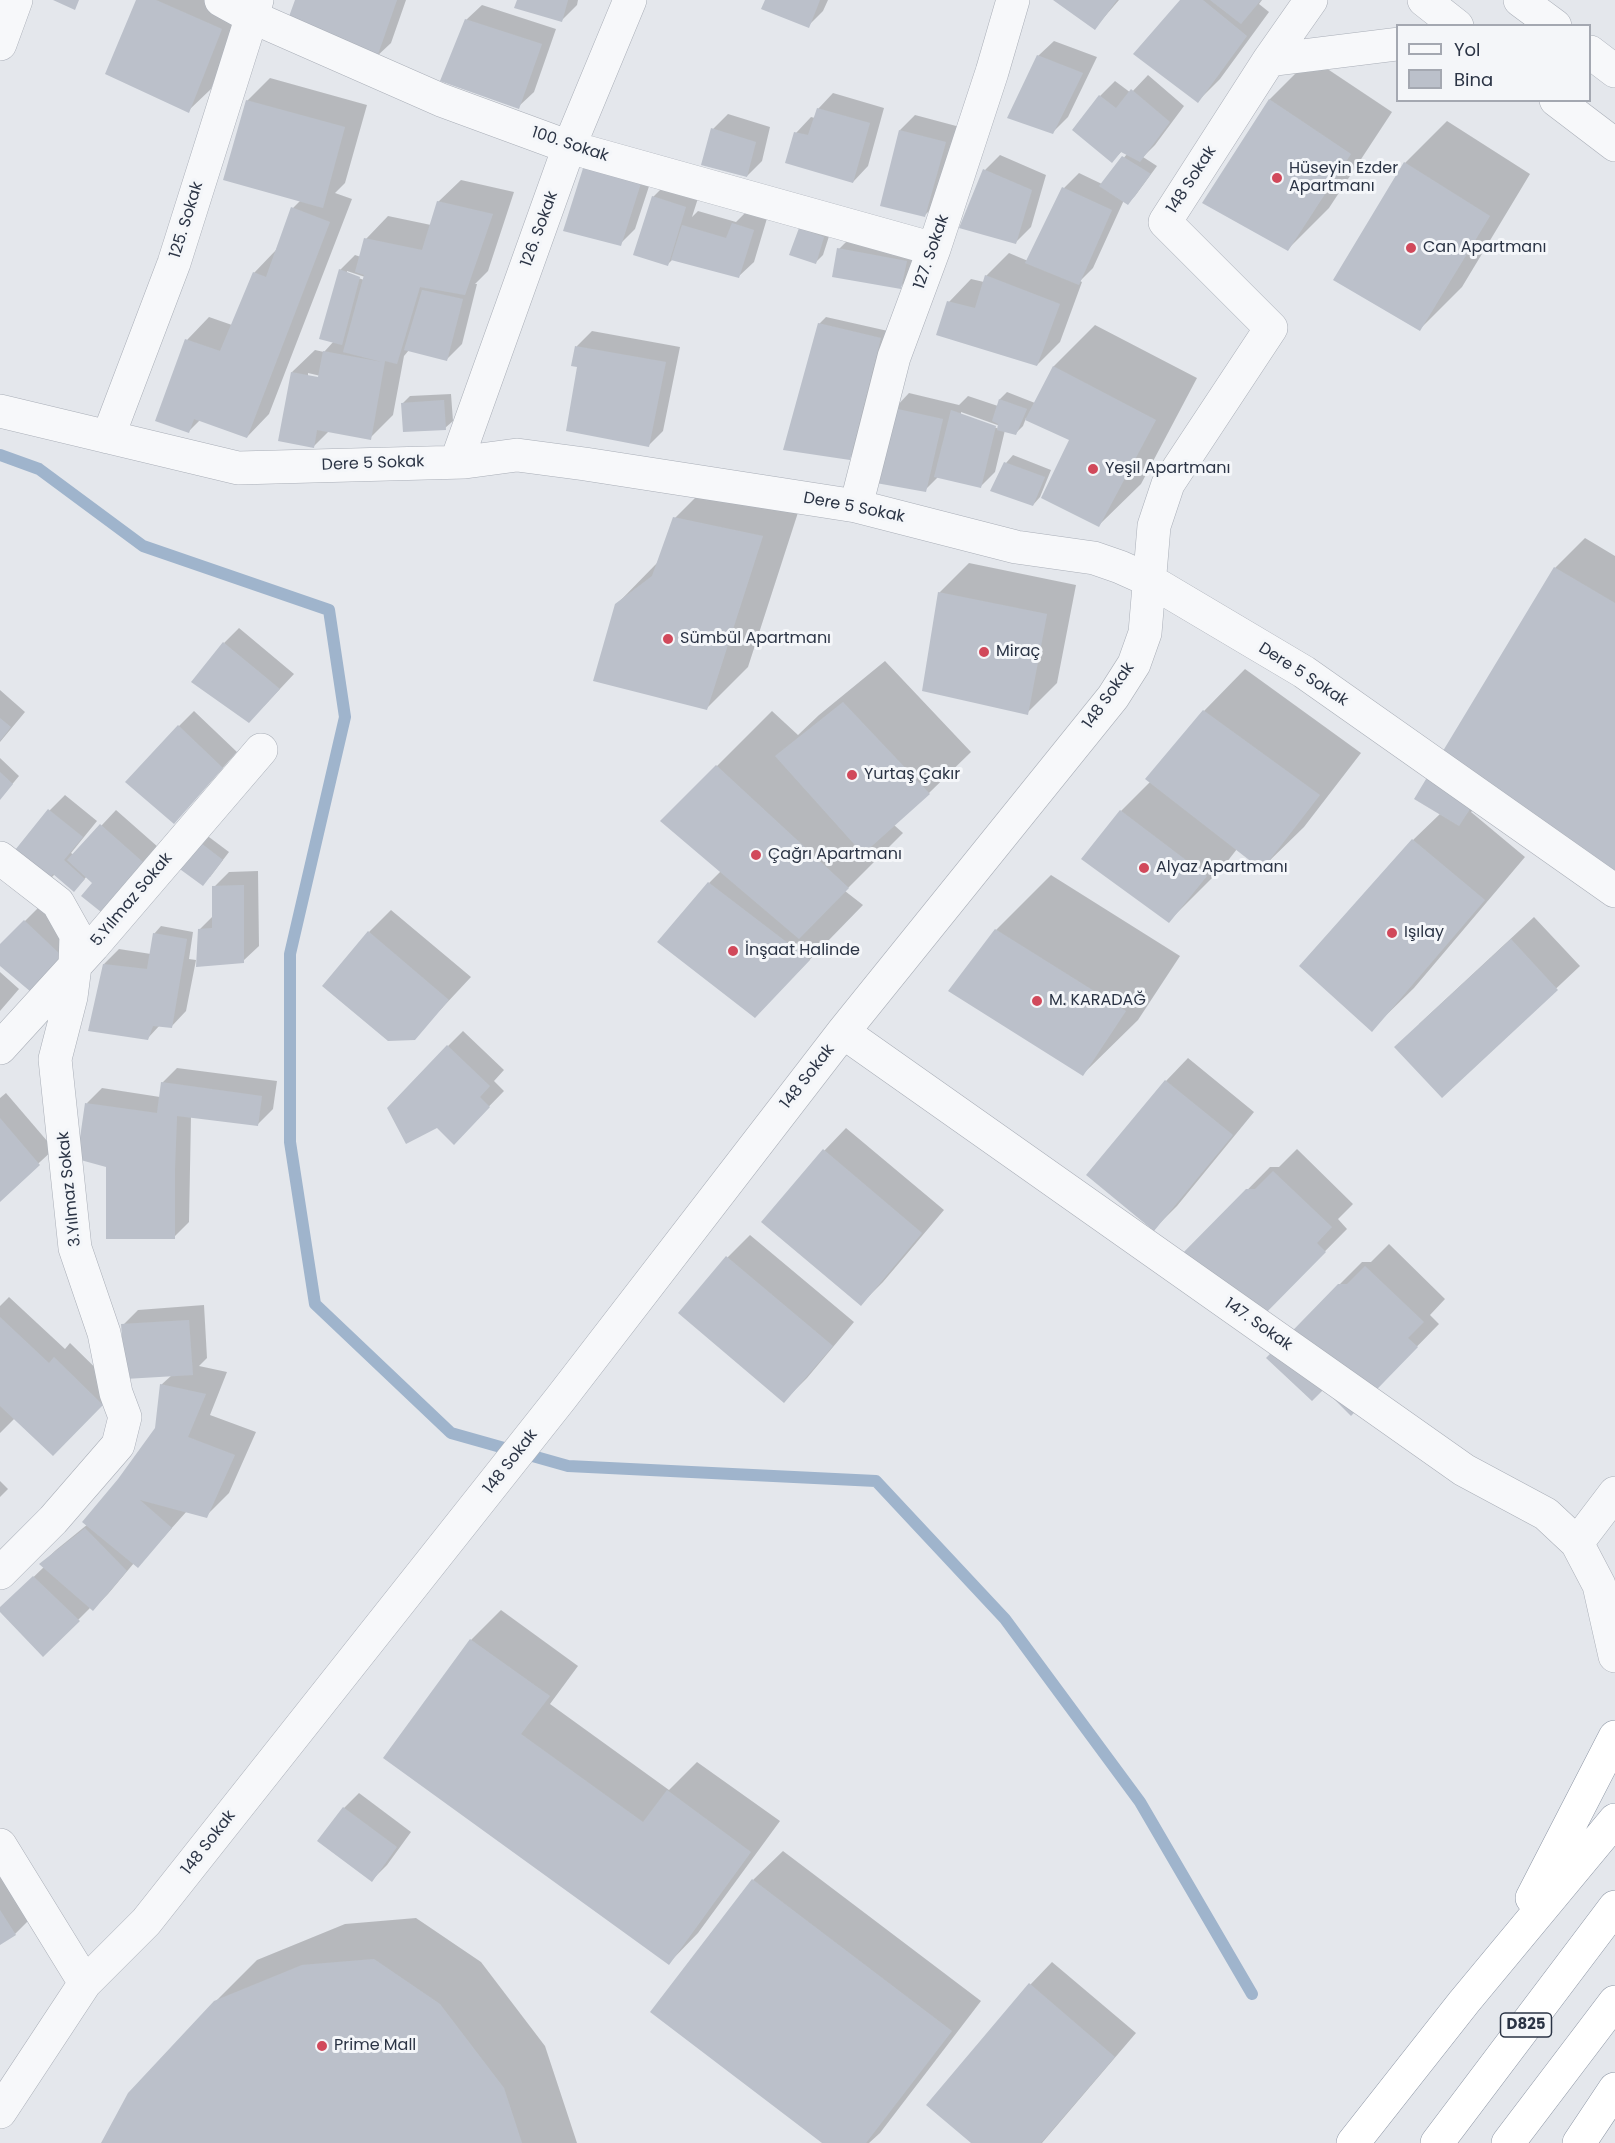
<!DOCTYPE html>
<meta charset="utf-8">
<style>
body{margin:0}
#map{position:relative;width:1615px;height:2143px;overflow:hidden;background:#e4e7ec;font-family:Poppins,sans-serif}
canvas{display:block}
.legend{position:absolute;left:1396px;top:24px;width:195px;height:78px;box-sizing:border-box;background:#f4f6f9;border:2px solid #a4a8b1;margin:0;padding:8px 10px;list-style:none;font-size:18px;color:#2b3445}
.legend li{display:flex;align-items:center;gap:12px;height:30px}
.legend b{width:30px;border:2px solid #a4a8b1}
</style>
<div id="map">
<canvas width="1615" height="2143"></canvas>
<ul class="legend">
<li><b style="height:8px;background:#f7f8fa"></b>Yol</li>
<li><b style="height:16px;background:#bbc0ca"></b>Bina</li>
</ul>
</div>
<script>
const ctx = document.querySelector('canvas').getContext('2d');
ctx.lineJoin = 'round';
function paint(path, color) {
  ctx.fillStyle = color;
  ctx.fill(path, 'evenodd');
}
function poly(rows) {
  const path = new Path2D();
  for (const r of rows) {
    path.moveTo(r[0], r[1]);
    for (let i = 2; i < r.length; i += 2) path.lineTo(r[i], r[i + 1]);
  }
  return path;
}
function strokePath(path, color, width, dash) {
  ctx.strokeStyle = color;
  ctx.lineWidth = width;
  ctx.lineCap = dash ? 'butt' : 'round';
  ctx.setLineDash(dash || []);
  ctx.stroke(path);
}
function label(font, color, halo, rows, align = 'center') {
  ctx.font = font + ' Poppins,sans-serif';
  ctx.lineWidth = 6;
  ctx.setLineDash([]);
  ctx.textBaseline = 'middle';
  ctx.strokeStyle = halo;
  ctx.fillStyle = color;
  for (const [text, x, y, turn = 0] of rows) {
    ctx.save();
    ctx.translate(x, y);
    ctx.rotate((+turn || 0) * Math.PI / 180);
    ctx.textAlign = isNaN(turn) ? turn : align;
    if (halo) ctx.strokeText(text, 0, 0);
    ctx.fillText(text, 0, 0);
    ctx.restore();
  }
}
paint(poly([
 [138,0,230,0,244,6,211,89,188,111],
 [297,0,406,0,391,43,375,58],
 [518,0,578,0,577,5,562,20],
 [766,0,828,0,823,11,808,26],
 [1056,0,1119,0,1095,28],
 [1182,0,1262,0,1259,4,1269,12,1220,79,1198,101],
 [482,5,556,29,534,92,518,107,466,20],
 [1054,41,1097,57,1068,117,1052,133,1038,56],
 [1311,58,1392,112,1329,208,1288,249,1204,202,1270,99],
 [1148,75,1184,106,1155,145,1143,157,1157,166,1135,196,1128,203,1124,200,1093,268,1080,281,1082,282,1060,342,1037,365,949,302,971,279,984,282,986,276,1009,253,1028,261,1064,188,1079,173,1102,184,1127,154,1122,151,1112,161,1100,96,1115,81,1131,93],
 [270,78,367,105,345,183,335,193,352,199,269,414,247,437,200,420,189,431,157,420,187,340,209,317,232,325,254,273,276,250,293,208,301,200,247,101],
 [833,93,884,108,868,166,853,182,796,133,811,117,815,118,818,109],
 [728,114,770,127,762,161,747,176,713,129],
 [915,115,960,127,939,201,924,216,900,130],
 [1447,121,1530,174,1462,287,1420,329,1335,280,1405,163],
 [1000,155,1046,175,1031,227,1016,242,961,227,985,170],
 [586,163,656,165,635,229,620,244],
 [461,180,514,192,488,271,475,284,477,284,462,344,447,359,409,350,404,356,393,415,370,438,329,431,314,446,292,372,315,350,324,352,334,341,340,270,355,255,361,257,366,239,388,216,431,225,438,202],
 [347,271,368,278,367,281,347,274],
 [308,373,325,377,325,380,308,377],
 [668,182,700,192,692,217,698,211,736,222,749,209,768,215,754,262,738,277,673,259,668,264,653,197],
 [801,229,831,230,823,255,816,262],
 [854,234,921,246,916,272,900,287,839,249],
 [826,317,888,331,856,451,849,458,819,324],
 [1095,325,1197,378,1141,484,1099,525,1071,439,1026,418,1023,426,1016,433,1005,430,995,472,980,487,939,476,925,490,894,409,909,393,959,405,968,396,998,406,1000,399,1007,392,1035,403,1054,366],
 [961,412,1003,427,1002,430,961,415],
 [592,331,680,347,663,431,648,446,578,366,573,365,577,346],
 [451,394,453,421,445,428,402,404,410,396],
 [1013,455,1051,470,1040,497,1033,505,992,490,1006,463],
 [717,476,804,494,748,667,707,708,616,605,658,562,675,518],
 [1585,538,1615,556,1615,886,1479,804,1471,812,1525,857,1414,988,1372,1029,1301,966,1413,840,1441,813,1416,798,1555,568],
 [969,563,1076,585,1057,683,1027,713,939,593],
 [239,628,294,674,264,706,224,643],
 [885,661,971,752,929,793,894,825,903,833,845,891,863,905,755,1016,709,883,721,871,662,821,772,711,798,735,819,715],
 [1245,669,1361,753,1304,827,1262,868,1237,849,1223,867,1169,921,1121,811,1151,781,1204,711],
 [0,690,25,712,0,742],
 [194,711,237,752,174,822,179,726],
 [0,758,19,776,0,799],
 [65,795,97,821,71,853,74,855,116,810,158,847,116,895,87,876,81,883,55,874,38,891,6,865,50,810],
 [205,834,229,852,210,877,198,841],
 [258,871,259,946,243,961,199,930,214,915,214,887,229,872],
 [1051,875,1180,956,1138,1020,1083,1074,950,991,996,930],
 [40,906,76,940,31,990,0,964,0,946],
 [391,910,471,977,414,1038,369,932],
 [1534,917,1580,966,1442,1096,1419,1024],
 [161,926,193,932,189,959,196,960,186,1011,171,1027,160,1025,148,1038,104,964,119,949,151,954,154,934],
 [0,972,19,989,0,1011],
 [463,1031,504,1070,494,1081,504,1091,469,1127,448,1046],
 [1188,1058,1254,1112,1177,1206,1154,1229,1166,1081],
 [177,1068,277,1081,273,1109,258,1124,191,1116,189,1222,174,1237,107,1166,87,1103,102,1088,160,1097,162,1083],
 [6,1093,54,1149,0,1199,0,1098],
 [846,1128,944,1210,883,1282,861,1304,824,1151],
 [1297,1149,1353,1204,1338,1219,1347,1229,1259,1318,1176,1262,1270,1167,1279,1167],
 [750,1235,854,1322,807,1378,784,1401,680,1313,728,1257],
 [1389,1244,1445,1299,1430,1315,1439,1324,1351,1414,1339,1285,1362,1262,1371,1262],
 [9,1297,65,1349,70,1343,117,1389,53,1453,15,1418,0,1433,0,1306],
 [204,1305,207,1358,199,1366,227,1372,210,1415,256,1432,229,1493,206,1516,187,1511,138,1566,134,1563,108,1594,93,1609,91,1607,43,1655,0,1609,44,1567,41,1564,56,1550,88,1524,156,1429,161,1385,172,1375,123,1325,138,1310],
 [0,1481,8,1489,0,1497],
 [501,1610,578,1666,550,1704,669,1790,697,1762,780,1821,698,1933,669,1963,385,1758,471,1640],
 [359,1793,411,1832,387,1865,372,1880,319,1841,344,1808],
 [783,1851,981,2001,880,2133,869,2143,825,2143,753,1880],
 [0,1872,30,1919,15,1934,0,1944],
 [416,1918,481,1962,545,2046,577,2143,103,2143,215,2002,257,1960,345,1924],
 [1052,1962,1136,2033,1042,2143,974,2143,1030,1985]
]), '#0003');
strokePath(poly([
 [0,455,39,469,143,546,329,610,345,717,290,954,290,1142,315,1304,451,1433,568,1466,876,1481,1005,1619,1140,1802,1252,1994]
]), '#9fb4cc', 12);
paint(poly([
 [53,0,79,0,75,10],
 [136,0,156,0,222,29,189,113,105,74],
 [295,0,397,0,376,60,287,22],
 [517,0,568,0,562,22,514,8],
 [765,0,820,0,809,28,761,9],
 [1053,0,1117,0,1095,30],
 [1180,0,1203,0,1247,36,1198,103,1133,54],
 [1210,0,1261,0,1241,24],
 [465,19,542,44,519,109,440,81],
 [1037,55,1083,73,1053,134,1007,118],
 [1131,89,1170,122,1140,162,1121,152,1112,163,1072,130,1099,95,1116,108],
 [1269,99,1351,154,1288,251,1202,203],
 [246,100,345,127,323,208,223,180],
 [817,108,870,123,853,183,785,163,794,132,808,135],
 [711,128,756,142,747,177,701,165],
 [899,130,946,142,925,217,880,206],
 [1122,156,1151,174,1128,205,1099,186],
 [585,162,642,180,621,246,563,231],
 [1404,162,1490,216,1420,331,1333,280],
 [983,169,1032,190,1016,244,959,228],
 [1062,187,1112,210,1079,285,1025,263],
 [652,196,686,207,668,266,633,255],
 [437,201,493,214,465,295,420,287,397,364,385,361,371,440,317,430,314,448,278,441,291,372,318,377,323,351,382,362,343,352,364,275,355,272,364,238,422,250],
 [291,207,330,222,247,438,194,419,189,433,155,421,185,339,220,351,253,272,266,277],
 [732,223,754,230,739,278,671,260,682,225,726,238],
 [799,228,824,237,816,264,789,255],
 [837,248,907,261,901,289,832,277],
 [339,269,360,277,342,345,319,339],
 [985,275,1060,304,1037,366,936,335,947,301,975,308],
 [422,290,463,299,447,361,404,350],
 [818,323,881,338,850,460,783,450],
 [575,346,666,362,649,447,566,431,577,367,571,366],
 [1053,366,1156,420,1099,527,1041,498,1069,440,1025,420],
 [999,399,1027,409,1016,435,997,430,998,424,992,421],
 [444,400,446,430,403,432,401,403],
 [893,408,943,419,926,492,876,483],
 [951,410,996,426,981,488,934,477],
 [1004,462,1045,477,1033,506,990,491],
 [673,517,763,536,707,710,593,681,615,604,652,576],
 [1554,567,1615,603,1615,888,1474,803,1459,826,1414,799],
 [938,592,1047,614,1028,715,922,691],
 [223,642,280,689,249,723,191,682],
 [843,702,930,794,863,854,775,756],
 [1203,710,1320,795,1262,870,1145,779],
 [0,718,11,727,0,741],
 [178,725,223,768,174,824,125,782],
 [716,765,849,888,799,939,660,821],
 [0,772,13,784,0,800],
 [48,809,83,837,64,860,85,879,74,892,53,874,38,893,3,865],
 [1120,810,1207,876,1169,923,1081,859],
 [100,824,144,863,101,912,81,896,92,883,67,860],
 [1412,839,1485,900,1372,1032,1299,966],
 [197,840,223,860,203,886,177,867],
 [708,882,810,960,755,1018,657,942],
 [244,885,244,963,196,967,198,929,212,928,212,886],
 [24,920,62,956,31,992,0,966,0,944],
 [995,929,1126,1011,1083,1076,948,991],
 [368,931,449,1000,415,1040,388,1041,322,986],
 [153,933,187,939,172,1028,153,1026,148,1040,88,1031,103,964,147,969],
 [1511,939,1558,990,1442,1098,1394,1047],
 [447,1045,490,1086,480,1097,490,1107,454,1145,437,1128,406,1144,387,1108],
 [1165,1080,1233,1135,1154,1231,1086,1175],
 [161,1082,262,1096,258,1126,177,1116,175,1168,175,1239,106,1239,106,1167,77,1159,85,1103,157,1113],
 [0,1118,40,1165,0,1202],
 [823,1149,922,1233,861,1306,761,1222],
 [1273,1171,1332,1227,1317,1243,1326,1252,1259,1320,1174,1262,1246,1189,1255,1189],
 [726,1256,833,1346,784,1403,678,1313],
 [1365,1266,1424,1322,1408,1338,1418,1347,1351,1416,1324,1389,1312,1401,1266,1358,1338,1284,1347,1284],
 [0,1317,49,1363,54,1357,103,1405,53,1456,0,1406],
 [189,1320,193,1375,125,1379,121,1324],
 [160,1384,206,1394,188,1437,235,1455,207,1518,140,1500,172,1528,138,1568,82,1522,118,1479,155,1428],
 [85,1528,127,1571,93,1611,39,1564],
 [33,1576,80,1621,43,1657,0,1612,0,1607],
 [470,1639,550,1696,521,1734,643,1822,667,1790,751,1852,669,1965,383,1758],
 [343,1807,397,1847,372,1882,317,1841],
 [752,1879,952,2031,866,2143,822,2143,650,2012],
 [0,1910,16,1935,0,1945],
 [374,1959,440,2004,504,2088,522,2143,101,2143,128,2093,214,2001,302,1965],
 [1029,1983,1115,2057,1041,2143,971,2143,926,2105]
]), '#bbc0ca');
const street = poly([
 [221,0,250,16,441,100,569,147,934,249],
 [1424,0,1457,26],
 [1520,0,1555,26],
 [0,44,16,0],
 [1590,52,1615,71],
 [1269,60,1398,44],
 [1556,100,1615,145],
 [0,411,238,468,465,462,517,455,585,464,856,506,1016,547,1094,558,1120,567,1149,580,1304,672,1615,891],
 [108,437,174,263,257,0],
 [457,460,569,147,630,0],
 [856,506,894,357,934,249,992,72,1013,0],
 [0,858,58,903,76,935,75,966,71,997,55,1059,75,1248,104,1333,116,1393,125,1417,118,1445,53,1520,0,1573],
 [843,1032,1464,1470,1546,1514,1577,1543,1599,1585,1615,1656],
 [0,1048,93,946,261,750],
 [1577,1543,1615,1493],
 [0,1845,85,1983],
 [0,2112,85,1983,146,1922,561,1398,843,1032,1113,697,1134,664,1145,633,1154,526,1168,484,1271,328,1165,222,1269,60,1311,0]
]);
const highway = poly([
 [1532,1898,1615,1737],
 [1353,2143,1464,2002,1615,1820],
 [1437,2143,1615,1907],
 [1508,2143,1615,2002],
 [1579,2143,1615,2089]
]);
strokePath(street, '#a9aeb7', 34);
strokePath(highway, '#8b94a3', 34);
strokePath(street, '#f7f8fa', 33);
strokePath(highway, '#fff', 33);
for (const [x, y, r, color] of [
 [1277,178,6,"#d1495b"],
 [1411,248,6,"#d1495b"],
 [1093,469,6,"#d1495b"],
 [668,639,6,"#d1495b"],
 [984,652,6,"#d1495b"],
 [852,775,6,"#d1495b"],
 [756,855,6,"#d1495b"],
 [1144,868,6,"#d1495b"],
 [1392,933,6,"#d1495b"],
 [733,951,6,"#d1495b"],
 [1037,1001,6,"#d1495b"],
 [322,2046,6,"#d1495b"]
]) {
  const dot = new Path2D();
  dot.arc(x, y, r, 0, 2 * Math.PI);
  ctx.fillStyle = color;
  ctx.fill(dot);
  strokePath(dot, '#f4f6f9', 2);
}
for (const [x, y, w] of [
 [1526,2025,51]
]) {
  const box = new Path2D();
  box.roundRect(x - w / 2, y - 12, w, 24, 4.5);
  ctx.fillStyle = '#f4f6f9';
  ctx.fill(box);
  strokePath(box, '#2b3445', 1.5);
}
label('bold 15px', '#2b3445', null, [
 ["D825",1526,2025]
]);
label('16px', '#2b3445', '#f4f6f9', [
 ["100. Sokak",570,145,18],
 ["148 Sokak",1192,180,-57],
 ["125. Sokak",187,220,-73],
 ["126. Sokak",540,229,-70],
 ["127. Sokak",932,252,-71],
 ["Dere 5 Sokak",373,464,-2],
 ["Dere 5 Sokak",854,508,11],
 ["Dere 5 Sokak",1303,675,33],
 ["148 Sokak",1109,696,-55],
 ["5.Yılmaz Sokak",132,900,-50],
 ["148 Sokak",808,1077,-52],
 ["3.Yılmaz Sokak",70,1189,-96],
 ["147. Sokak",1258,1325,35],
 ["148 Sokak",511,1462,-52],
 ["148 Sokak",209,1843,-52]
]);
label('16px', '#2b3445', '#f4f6f9', [
 ["Hüseyin Ezder",1289,169],
 ["Apartmanı",1289,187],
 ["Can Apartmanı",1423,248],
 ["Yeşil Apartmanı",1105,469],
 ["Sümbül Apartmanı",680,639],
 ["Miraç",996,652],
 ["Yurtaş Çakır",864,775],
 ["Çağrı Apartmanı",768,855],
 ["Alyaz Apartmanı",1156,868],
 ["Işılay",1404,933],
 ["İnşaat Halinde",745,951],
 ["M. KARADAĞ",1049,1001],
 ["Prime Mall",334,2046]
], 'left');
</script>
